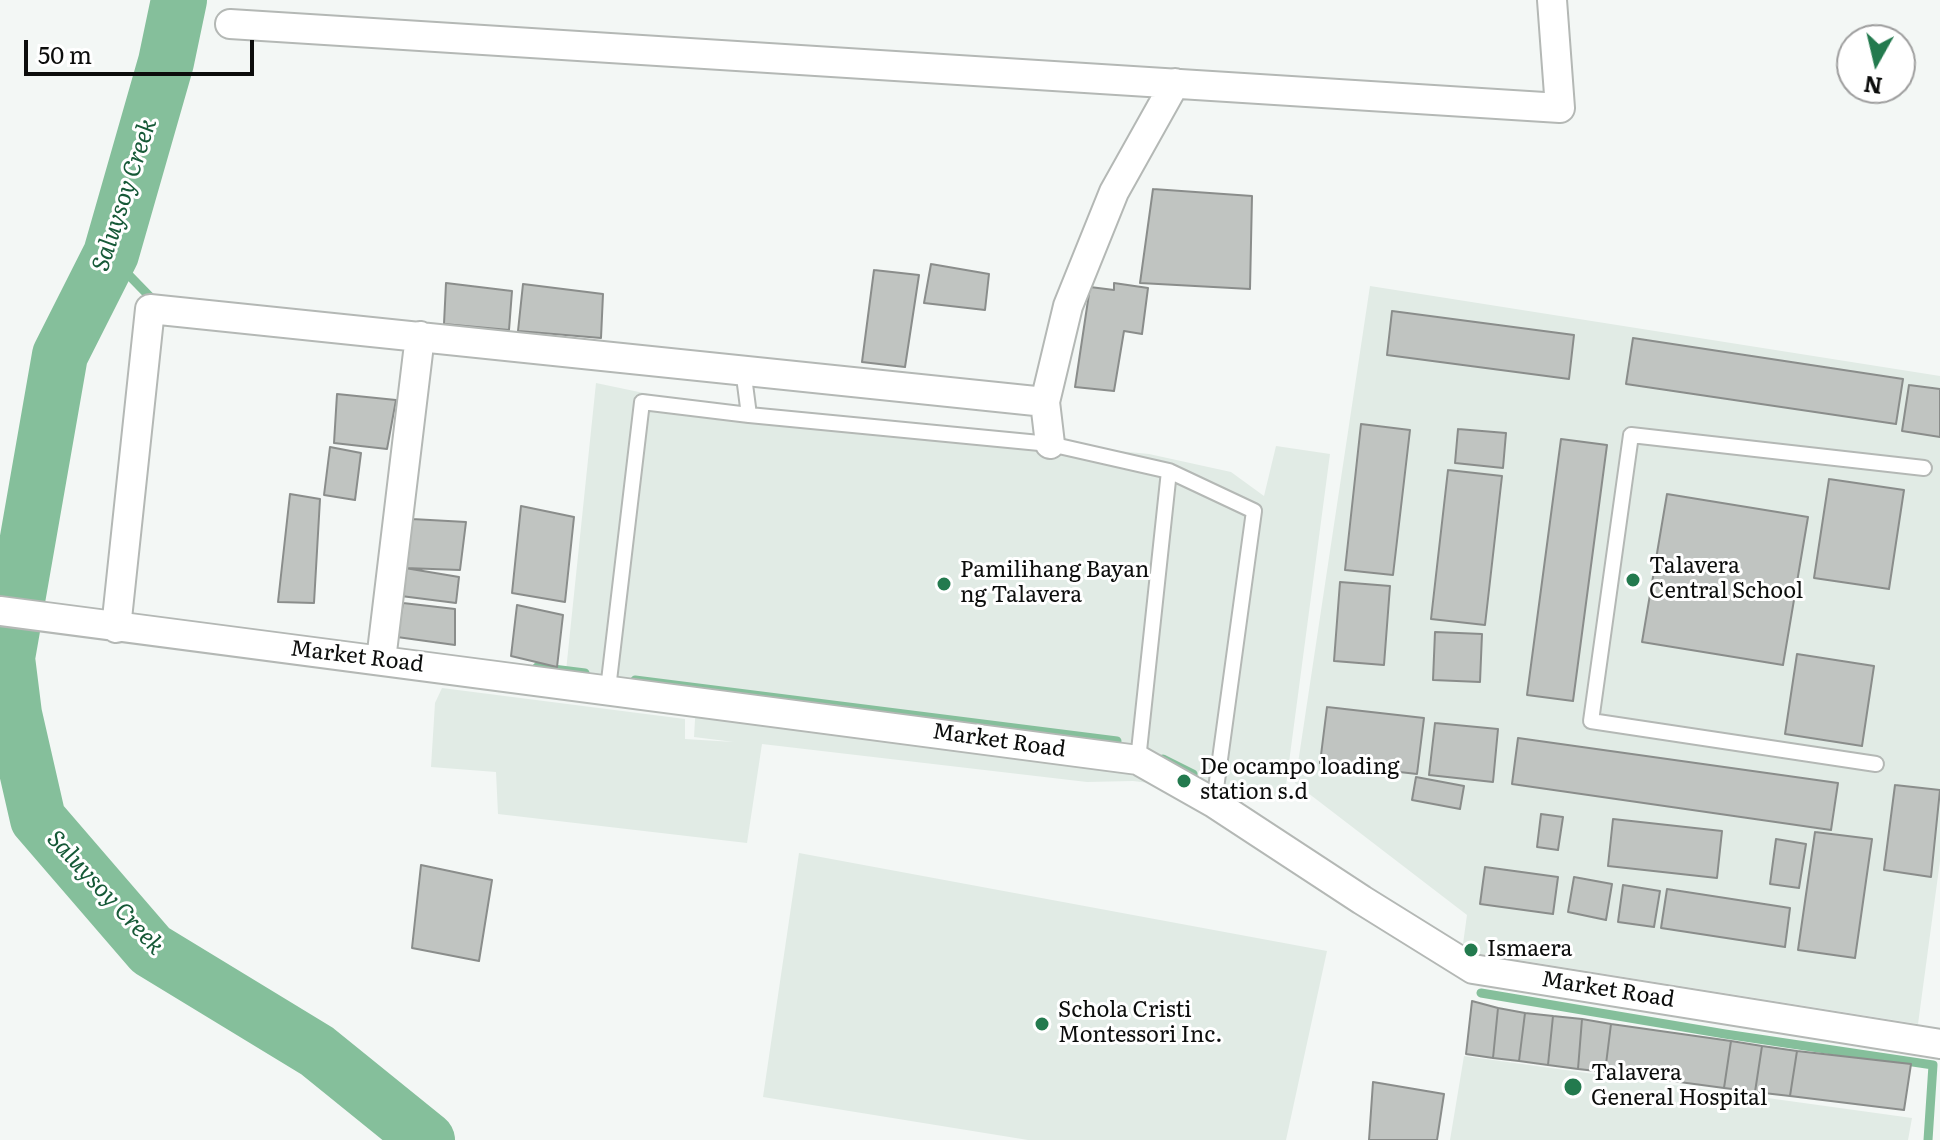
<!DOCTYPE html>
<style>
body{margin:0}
#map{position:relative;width:1940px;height:1140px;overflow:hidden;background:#f3f7f5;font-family:Literata,serif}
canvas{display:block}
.north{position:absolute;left:1836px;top:24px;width:80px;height:80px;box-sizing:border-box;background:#fff;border:2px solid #9e9e9e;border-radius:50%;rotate:188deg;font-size:22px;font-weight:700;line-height:32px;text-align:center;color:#0c0d0c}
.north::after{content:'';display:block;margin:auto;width:28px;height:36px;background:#237a4e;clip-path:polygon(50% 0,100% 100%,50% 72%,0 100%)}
.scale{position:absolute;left:24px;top:40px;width:230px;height:36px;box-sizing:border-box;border:4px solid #0c0d0c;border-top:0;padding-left:10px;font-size:24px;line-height:28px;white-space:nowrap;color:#0c0d0c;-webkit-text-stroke:6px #fff;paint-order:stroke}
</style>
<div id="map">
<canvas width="1940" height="1140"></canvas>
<div class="north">N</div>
<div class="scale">50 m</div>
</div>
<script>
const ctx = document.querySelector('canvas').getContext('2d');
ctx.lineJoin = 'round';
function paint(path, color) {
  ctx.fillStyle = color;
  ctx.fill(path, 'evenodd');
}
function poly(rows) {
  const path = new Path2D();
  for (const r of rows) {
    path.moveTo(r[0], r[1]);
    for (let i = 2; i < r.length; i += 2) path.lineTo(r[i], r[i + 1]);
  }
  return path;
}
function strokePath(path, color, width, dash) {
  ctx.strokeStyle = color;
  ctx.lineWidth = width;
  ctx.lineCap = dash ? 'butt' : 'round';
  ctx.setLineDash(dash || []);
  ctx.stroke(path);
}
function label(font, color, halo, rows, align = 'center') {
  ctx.font = font + ' Literata,serif';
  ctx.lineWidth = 6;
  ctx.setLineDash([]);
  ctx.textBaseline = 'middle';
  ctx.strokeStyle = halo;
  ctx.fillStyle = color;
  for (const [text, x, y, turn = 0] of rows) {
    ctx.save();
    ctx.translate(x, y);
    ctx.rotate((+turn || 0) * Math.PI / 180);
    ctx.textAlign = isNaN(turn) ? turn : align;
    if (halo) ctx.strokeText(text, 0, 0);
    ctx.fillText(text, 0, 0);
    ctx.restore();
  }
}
paint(poly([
 [1370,286,1940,376,1940,861,1918,1024,1462,951,1467,915,1295,783],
 [596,383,749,415,1149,454,1231,472,1264,496,1276,446,1330,454,1284,800,1133,781,1087,782,762,744,747,843,498,814,496,772,431,767,435,703,442,688,685,719,685,739,734,742,694,737,697,686,566,671],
 [799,853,1327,951,1286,1140,1028,1140,763,1097],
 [1464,1056,1912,1118,1908,1140,1450,1140]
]), '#e1ebe5');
strokePath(poly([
 [118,264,157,304],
 [537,667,585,673],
 [635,680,1117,741],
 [1163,759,1193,774],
 [1481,993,1725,1034,1933,1065,1928,1140]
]), '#85bf9b', 9);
strokePath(poly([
 [179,0,166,62,111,254,60,355,7,658,14,714,38,819,151,950,317,1051,427,1140]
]), '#85bf9b', 56);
const building = poly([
 [1153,189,1252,196,1250,289,1140,283,1153,189],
 [931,264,989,274,985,310,924,303,931,264],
 [874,270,919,275,905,367,862,362,874,270],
 [446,283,512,291,509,330,444,324,446,283],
 [1114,283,1148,288,1142,334,1124,331,1114,391,1075,387,1090,287,1114,290,1114,283],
 [523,284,603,294,601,338,518,331,523,284],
 [1392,311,1574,335,1569,379,1387,355,1392,311],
 [1633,338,1903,379,1896,424,1626,384,1633,338],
 [1909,385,1940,389,1940,437,1902,431,1909,385],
 [337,394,396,400,387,449,334,443,337,394],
 [1361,424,1410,430,1393,575,1345,570,1361,424],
 [1458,429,1506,433,1503,468,1455,463,1458,429],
 [1561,439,1607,445,1573,701,1527,695,1561,439],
 [330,447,361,453,355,500,324,495,330,447],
 [1448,470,1502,476,1485,625,1431,619,1448,470],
 [1829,479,1904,490,1889,589,1814,578,1829,479],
 [290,494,320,499,314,603,278,602,290,494],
 [1667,494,1808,517,1783,665,1642,642,1667,494],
 [521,506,574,517,565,602,512,593,521,506],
 [412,519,466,522,460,570,405,568,412,519],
 [405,568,459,577,456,603,401,596,405,568],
 [1340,582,1390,586,1384,665,1334,661,1340,582],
 [403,603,455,609,455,645,397,637,403,603],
 [517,605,563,615,557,667,511,656,517,605],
 [1435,632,1482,634,1480,682,1433,680,1435,632],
 [1797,654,1874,666,1862,746,1785,734,1797,654],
 [1327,707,1424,718,1417,774,1320,763,1327,707],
 [1435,723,1498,729,1493,782,1429,775,1435,723],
 [1518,738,1838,783,1831,830,1512,784,1518,738],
 [1416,777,1464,786,1460,809,1412,800,1416,777],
 [1895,785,1940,790,1931,877,1884,870,1895,785],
 [1541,814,1563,817,1558,850,1537,847,1541,814],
 [1613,819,1722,831,1717,878,1608,866,1613,819],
 [1815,832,1872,839,1855,958,1798,950,1815,832],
 [1776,839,1806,844,1799,888,1770,884,1776,839],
 [421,865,492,880,479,961,412,948,421,865],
 [1485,867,1558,877,1553,914,1480,904,1485,867],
 [1574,877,1612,884,1606,920,1568,912,1574,877],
 [1623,885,1660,891,1654,927,1618,922,1623,885],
 [1667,889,1790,908,1785,947,1661,928,1667,889],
 [1472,1001,1498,1008,1493,1058,1466,1054,1472,1001],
 [1498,1008,1525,1013,1519,1061,1493,1058,1498,1008],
 [1525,1013,1553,1016,1548,1065,1519,1061,1525,1013],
 [1553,1016,1582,1019,1578,1069,1548,1065,1553,1016],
 [1582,1019,1611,1024,1605,1072,1578,1069,1582,1019],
 [1611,1024,1731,1041,1724,1088,1605,1072,1611,1024],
 [1731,1041,1762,1046,1755,1092,1724,1088,1731,1041],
 [1762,1046,1797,1051,1790,1096,1755,1092,1762,1046],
 [1797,1051,1911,1064,1904,1110,1790,1096,1797,1051],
 [1373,1082,1444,1094,1437,1140,1369,1140,1373,1082]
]);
paint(building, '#c0c4c1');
strokePath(building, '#8a8d8b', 2);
const lane = poly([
 [743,369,749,415],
 [608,689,642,402,749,415,1050,444,1169,471,1254,511,1214,803],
 [1138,760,1169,471],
 [1876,764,1591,721,1631,435,1924,468]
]);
const street = poly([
 [230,24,1560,108,1552,0],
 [1045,402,1068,306,1114,192,1175,83],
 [0,611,1138,760,1214,803,1362,900,1473,969,1940,1044],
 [116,628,150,309,1045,402,1050,444],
 [381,660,420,336]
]);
strokePath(lane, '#b4b8b5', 18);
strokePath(street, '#b4b8b5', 32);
strokePath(lane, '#fff', 14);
strokePath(street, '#fff', 28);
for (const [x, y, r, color] of [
 [1633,580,8,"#237a4e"],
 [944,584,8,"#237a4e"],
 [1184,781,8,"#237a4e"],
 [1471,950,8,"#237a4e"],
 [1042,1024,8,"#237a4e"],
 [1573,1087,10,"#237a4e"]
]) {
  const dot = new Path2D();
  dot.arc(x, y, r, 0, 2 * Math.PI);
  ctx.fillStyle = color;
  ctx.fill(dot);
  strokePath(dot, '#fff', 3);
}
label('22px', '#0c0d0c', '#fff', [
 ["Talavera",1649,567],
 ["Central School",1649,592],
 ["Pamilihang Bayan",960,571],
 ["ng Talavera",960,596],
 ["De ocampo loading",1200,768],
 ["station s.d",1200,793],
 ["Ismaera",1487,950],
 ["Schola Cristi",1058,1011],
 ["Montessori Inc.",1058,1036],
 ["Talavera",1591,1074],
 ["General Hospital",1591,1099]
], 'left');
label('22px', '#0c0d0c', '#fff', [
 ["Market Road",357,657,7],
 ["Market Road",999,741,8],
 ["Market Road",1608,990,9]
]);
label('italic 24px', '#165937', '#fff', [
 ["Saluysoy Creek",125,195,-72],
 ["Saluysoy Creek",105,893,47]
]);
</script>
